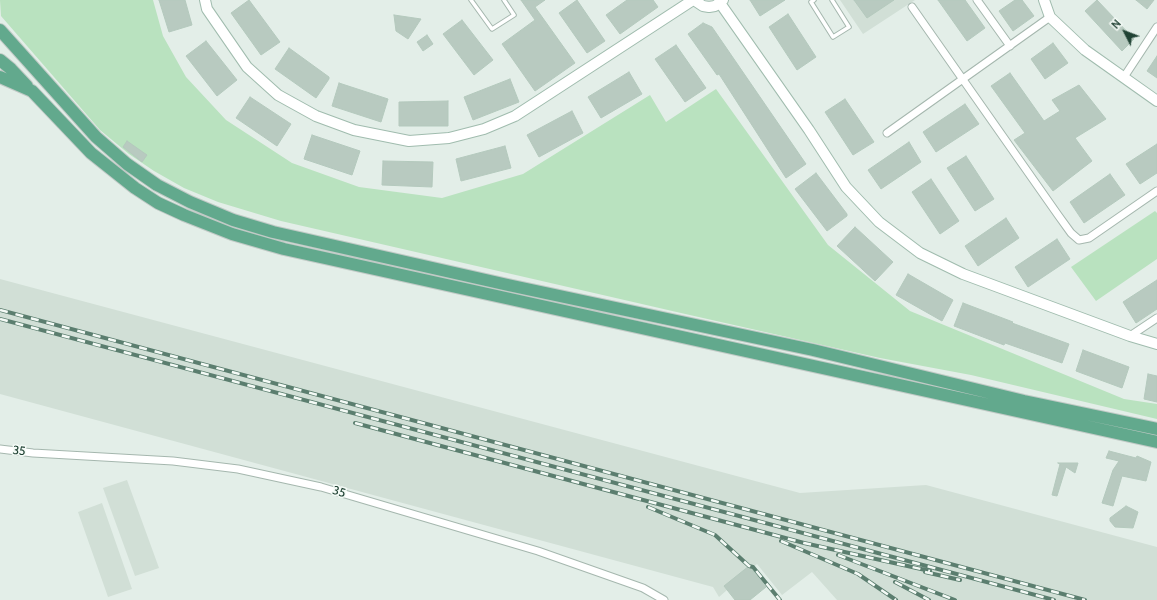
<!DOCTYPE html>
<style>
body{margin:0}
#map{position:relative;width:1157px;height:600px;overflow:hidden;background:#e3eee8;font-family:Cabin,sans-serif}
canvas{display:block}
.north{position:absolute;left:1105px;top:12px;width:40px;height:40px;-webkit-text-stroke:3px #f4faf6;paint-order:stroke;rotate:312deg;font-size:11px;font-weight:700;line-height:16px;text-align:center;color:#204234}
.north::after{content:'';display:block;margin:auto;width:14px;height:18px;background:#204234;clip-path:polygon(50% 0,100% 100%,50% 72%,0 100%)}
</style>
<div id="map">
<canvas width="1157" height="600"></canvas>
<div class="north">N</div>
</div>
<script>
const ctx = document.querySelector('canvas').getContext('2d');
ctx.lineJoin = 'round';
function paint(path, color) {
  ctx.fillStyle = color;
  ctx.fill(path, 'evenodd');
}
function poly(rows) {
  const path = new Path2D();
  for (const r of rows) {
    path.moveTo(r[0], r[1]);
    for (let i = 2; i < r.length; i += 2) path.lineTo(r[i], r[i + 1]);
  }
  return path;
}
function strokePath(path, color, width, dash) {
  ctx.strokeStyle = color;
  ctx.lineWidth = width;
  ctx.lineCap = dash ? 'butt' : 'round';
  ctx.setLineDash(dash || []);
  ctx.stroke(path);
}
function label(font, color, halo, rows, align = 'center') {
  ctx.font = font + ' Cabin,sans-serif';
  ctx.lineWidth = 3;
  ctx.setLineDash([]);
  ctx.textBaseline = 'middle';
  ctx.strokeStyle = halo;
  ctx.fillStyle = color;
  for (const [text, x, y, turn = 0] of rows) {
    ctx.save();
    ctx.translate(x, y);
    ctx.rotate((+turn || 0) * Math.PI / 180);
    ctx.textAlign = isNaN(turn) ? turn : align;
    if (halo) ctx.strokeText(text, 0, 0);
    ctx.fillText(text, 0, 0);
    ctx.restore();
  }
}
paint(poly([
 [840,0,915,0,863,34],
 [0,279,800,493,926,485,1157,547,1157,600,837,600,812,572,782,595,757,564,719,597,713,587,0,394],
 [127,480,159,568,135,576,103,488],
 [102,503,132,589,108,597,78,512]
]), '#d1dfd6');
paint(poly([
 [0,0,153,0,163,36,186,77,226,120,292,163,359,187,442,198,523,174,650,95,666,122,716,89,828,245,910,311,1124,399,1157,404,1157,419,971,375,880,358,681,313,281,221,218,202,184,188,154,171,129,154,100,130,1,16],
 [1155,211,1157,213,1157,259,1096,301,1071,267]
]), '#b9e2bf');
const building = poly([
 [159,0,185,0,192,25,169,32,159,0],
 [249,0,280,42,261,55,231,13,249,0],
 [521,0,545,0,535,7,575,63,535,91,502,44,535,20,521,0],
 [577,0,605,41,587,53,559,13,577,0],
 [627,0,653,0,658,7,620,34,606,15,627,0],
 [750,0,785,0,760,16,750,0],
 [854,0,894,0,867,18,854,0],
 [938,0,965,0,985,28,967,41,938,0],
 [1015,0,1022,0,1034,16,1013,31,999,11,1015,0],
 [1097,0,1134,39,1122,51,1085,11,1097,0],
 [1136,0,1154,0,1147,9,1136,0],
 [788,14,816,57,797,70,769,27,788,14],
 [394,15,421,19,408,39,396,31,394,15],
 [462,20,493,60,474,75,443,34,462,20],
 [703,23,712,27,806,164,786,178,719,74,717,75,688,34,703,23],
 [427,35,433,44,423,51,417,42,427,35],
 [206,41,237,80,217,96,186,56,206,41],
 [1053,43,1068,63,1045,79,1031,59,1053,43],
 [676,45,706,88,685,102,655,59,676,45],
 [289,48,329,77,329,79,316,98,275,69,289,48],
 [1157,56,1157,78,1147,71,1157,56],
 [629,72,642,94,601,118,588,97,629,72],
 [1010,73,1044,121,1060,111,1052,100,1079,85,1106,119,1075,138,1092,161,1053,191,1014,140,1025,133,991,86,1010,73],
 [510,79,519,102,473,120,464,97,510,79],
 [339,83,388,99,381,122,332,106,339,83],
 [250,97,291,124,277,146,236,118,250,97],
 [845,99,874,142,853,155,825,112,845,99],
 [448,101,448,126,399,126,399,102,448,101],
 [965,104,979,124,936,152,923,132,965,104],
 [572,111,583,133,539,157,527,135,572,111],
 [312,135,360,151,352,175,304,159,312,135],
 [127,141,147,155,142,162,123,147,127,141],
 [909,142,921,162,881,189,868,170,909,142],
 [1157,144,1157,173,1140,184,1126,164,1157,144],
 [505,146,511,168,461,181,456,159,505,146],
 [966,156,994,199,975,211,947,168,966,156],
 [383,161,433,162,432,187,382,185,383,161],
 [816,173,847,214,847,216,827,231,795,189,816,173],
 [1110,174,1125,195,1084,223,1070,202,1110,174],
 [931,179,959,221,940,234,912,192,931,179],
 [1006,218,1019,238,978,266,965,246,1006,218],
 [855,227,893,262,875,281,837,246,855,227],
 [1057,239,1070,259,1028,287,1015,267,1057,239],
 [908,274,953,300,942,321,896,295,908,274],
 [1157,280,1157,309,1136,323,1123,302,1157,280],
 [963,303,1013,322,1012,323,1069,344,1062,363,1005,343,1004,345,954,326,963,303],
 [1083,350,1129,367,1122,388,1076,371,1083,350],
 [1148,374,1157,376,1157,402,1144,399,1148,374],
 [1109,451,1136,458,1137,456,1151,462,1146,481,1122,476,1113,506,1102,503,1113,470,1119,461,1106,458,1109,451],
 [1058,463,1078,463,1075,473,1066,467,1057,496,1052,495,1060,464,1058,463],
 [1126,506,1138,512,1133,528,1115,527,1110,521,1110,518,1126,506],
 [749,566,766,587,750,600,735,600,724,586,749,566]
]);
paint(building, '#b8cac0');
strokePath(building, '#b4c9bd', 1);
const lane = poly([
 [471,0,492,29,514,15,504,0],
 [814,0,811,2,833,37,849,27,832,0]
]);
const street = poly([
 [977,0,1010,46],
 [912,7,1058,215,1071,233,1079,240,1089,238,1157,191],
 [1124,77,1157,27],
 [887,133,1050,17],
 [1130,336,1157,318],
 [0,449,33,453,173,461,238,469,321,487,538,551,643,588,664,600]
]);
const secondary = poly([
 [205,0,207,9,247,67,278,95,316,116,354,130,409,141,449,138,484,129,515,116,693,0],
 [694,0,703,6,709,7,715,6,723,0],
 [1044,0,1050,17,1085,50,1157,101],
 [720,3,809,130,846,187,879,222,920,253,963,274,1130,336,1157,344]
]);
const primary = poly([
 [0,30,96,137,127,164,157,185,190,202,233,220,273,232,508,285,813,350,1024,401,1157,429],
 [0,60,11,69,27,86],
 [0,77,32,91,91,153,135,188,158,203,184,215,232,234,284,249,1157,442]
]);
strokePath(lane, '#a5b7ae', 5.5);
strokePath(street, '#a5b7ae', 9);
strokePath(secondary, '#a0bcae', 12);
strokePath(primary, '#c1cac6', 14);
strokePath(lane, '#fff', 3.5);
strokePath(street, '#fff', 7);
strokePath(secondary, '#fff', 10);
strokePath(primary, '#62a98d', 12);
const rail = poly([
 [0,310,1085,600],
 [0,319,1054,600],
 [355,423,804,543,930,571],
 [648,507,715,535,749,566,753,567,780,600],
 [781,541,858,574,896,600],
 [838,555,955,600],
 [925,572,960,580],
 [895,582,929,600]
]);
strokePath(rail, '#5b7e6f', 4);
strokePath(rail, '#f4faf6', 2.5, [8]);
label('12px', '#204234', '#f4faf6', [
 ["35",19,451,7],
 ["35",339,492,16]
]);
</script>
